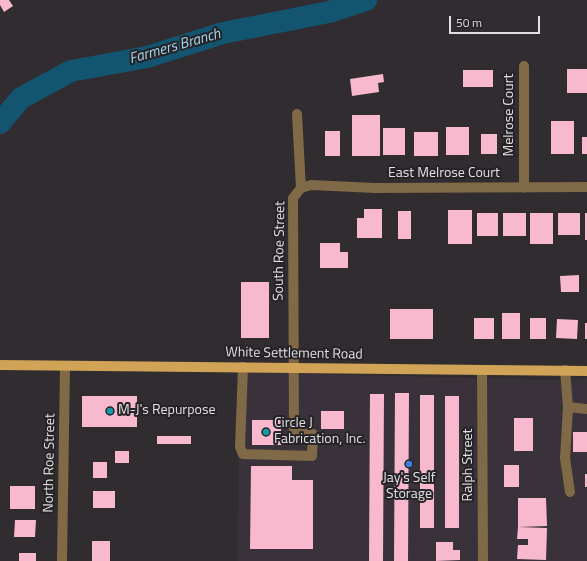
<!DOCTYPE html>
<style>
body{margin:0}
#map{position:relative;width:587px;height:561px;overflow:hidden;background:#302c2f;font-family:"Titillium Web",sans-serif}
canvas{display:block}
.scale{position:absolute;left:449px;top:16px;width:91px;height:18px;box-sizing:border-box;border:2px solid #e2dfe2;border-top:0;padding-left:5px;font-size:12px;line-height:14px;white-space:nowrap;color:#e2dfe2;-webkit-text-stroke:3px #262326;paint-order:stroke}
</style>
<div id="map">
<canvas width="587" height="561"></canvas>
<div class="scale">50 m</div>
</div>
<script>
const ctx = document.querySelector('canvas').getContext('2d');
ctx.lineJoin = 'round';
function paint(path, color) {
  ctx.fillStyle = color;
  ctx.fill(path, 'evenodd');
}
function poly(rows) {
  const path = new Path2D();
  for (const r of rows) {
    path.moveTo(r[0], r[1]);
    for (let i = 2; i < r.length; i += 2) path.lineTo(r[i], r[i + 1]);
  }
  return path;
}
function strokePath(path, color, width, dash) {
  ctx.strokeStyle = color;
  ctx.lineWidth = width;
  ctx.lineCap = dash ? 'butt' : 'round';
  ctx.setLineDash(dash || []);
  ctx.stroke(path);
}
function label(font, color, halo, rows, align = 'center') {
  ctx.font = font + ' "Titillium Web",sans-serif';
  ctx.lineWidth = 4;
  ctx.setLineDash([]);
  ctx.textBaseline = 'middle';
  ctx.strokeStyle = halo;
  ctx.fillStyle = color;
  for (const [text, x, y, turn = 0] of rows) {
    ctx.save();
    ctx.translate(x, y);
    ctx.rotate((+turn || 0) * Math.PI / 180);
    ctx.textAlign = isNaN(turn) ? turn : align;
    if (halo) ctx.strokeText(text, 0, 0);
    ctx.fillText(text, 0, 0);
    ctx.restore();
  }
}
paint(poly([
 [239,372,557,380,587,379,587,561,238,561]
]), '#3a323a');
strokePath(poly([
 [0,123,21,98,71,71,147,57,223,33,329,12,366,0]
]), '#135470', 22);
paint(poly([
 [0,0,9,0,13,6,4,12,0,5],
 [567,69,587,69,587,93,567,93],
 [463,70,493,70,493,87,463,87],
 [383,74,384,82,378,83,379,92,352,96,350,79],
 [352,115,380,115,380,156,352,156],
 [551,121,574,121,574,154,551,154],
 [446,127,469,127,469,155,446,155],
 [383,128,405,128,405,155,383,155],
 [325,131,340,131,340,156,325,156],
 [414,132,438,132,438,156,414,156],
 [481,134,497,134,497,154,481,154],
 [582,137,587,137,587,154,582,154],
 [364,209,382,209,382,238,357,238,357,218,364,218],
 [448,210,472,210,472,244,448,244],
 [398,211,411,211,411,239,398,239],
 [477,213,498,213,498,236,477,236],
 [503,213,526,213,526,236,503,236],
 [530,213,553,213,553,244,530,244],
 [558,213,580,213,580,235,558,235],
 [585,213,587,213,587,240,585,240],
 [320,243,340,243,340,252,348,252,348,268,320,268],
 [579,275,579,292,561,292,560,276],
 [241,282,269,282,269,338,241,338],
 [390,309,433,309,433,339,390,339],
 [502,313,520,313,520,339,502,339],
 [474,318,494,318,494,339,474,339],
 [530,318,546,318,546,339,530,339],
 [557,319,578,320,577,339,556,338],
 [585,323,587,323,587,339,585,339],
 [395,393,409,393,408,561,394,561],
 [370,394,384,394,383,561,369,561],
 [420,395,434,395,434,528,420,528],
 [82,396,137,396,137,427,82,427],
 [445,396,459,396,459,528,445,528],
 [321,411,344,411,344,429,321,429],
 [514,418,533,418,533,451,514,451],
 [252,420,281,420,281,445,252,445],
 [573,432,587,432,587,452,573,452],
 [157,436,191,436,191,444,157,444],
 [115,451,129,451,129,463,115,463],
 [93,462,107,462,107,478,93,478],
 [504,465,519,465,519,487,504,487],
 [251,466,292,466,292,480,313,480,313,549,250,549],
 [585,474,587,474,587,487,585,487],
 [10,486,35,486,35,509,10,509],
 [93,491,115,491,115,508,93,508],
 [518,498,546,498,547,526,518,527],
 [15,520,36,520,35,537,14,537],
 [518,527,547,528,546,560,517,559,518,545,528,545,528,539,517,539],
 [92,541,110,541,110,561,92,561],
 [436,542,453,542,453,550,460,550,460,560,436,561],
 [19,553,36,553,36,561,19,561]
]), '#f8b9cf');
strokePath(poly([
 [297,114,301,188],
 [524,188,524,66],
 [243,367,240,447,243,454,312,456,313,434,294,433,293,198,301,188,311,185,375,188,587,187],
 [482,370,483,561],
 [565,370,568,407,565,458,570,492],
 [568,407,587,409],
 [62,561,65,366]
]), '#7f6946', 10);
strokePath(poly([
 [0,365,587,371]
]), '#d0a356', 10);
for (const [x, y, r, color] of [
 [110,411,4,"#0f9aa8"],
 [266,432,4,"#0f9aa8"],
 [409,464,4,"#3f7fe0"]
]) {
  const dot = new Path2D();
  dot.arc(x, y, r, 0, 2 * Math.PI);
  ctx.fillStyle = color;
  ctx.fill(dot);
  strokePath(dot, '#262326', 1.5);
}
label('14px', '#e2dfe2', '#262326', [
 ["Melrose Court",510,115,-90],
 ["East Melrose Court",444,174],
 ["South Roe Street",280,251,-89],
 ["White Settlement Road",294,354,1],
 ["North Roe Street",50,463,-89],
 ["Ralph Street",469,465,-90]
]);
label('14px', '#e2dfe2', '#262326', [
 ["M-J's Repurpose",118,411],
 ["Circle J",274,424],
 ["Fabrication, Inc.",274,440],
 ["Jay's Self",409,479,"center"],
 ["Storage",409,495,"center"]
], 'left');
label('italic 15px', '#a5d7f1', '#262326', [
 ["Farmers Branch",175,47,-16]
]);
</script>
